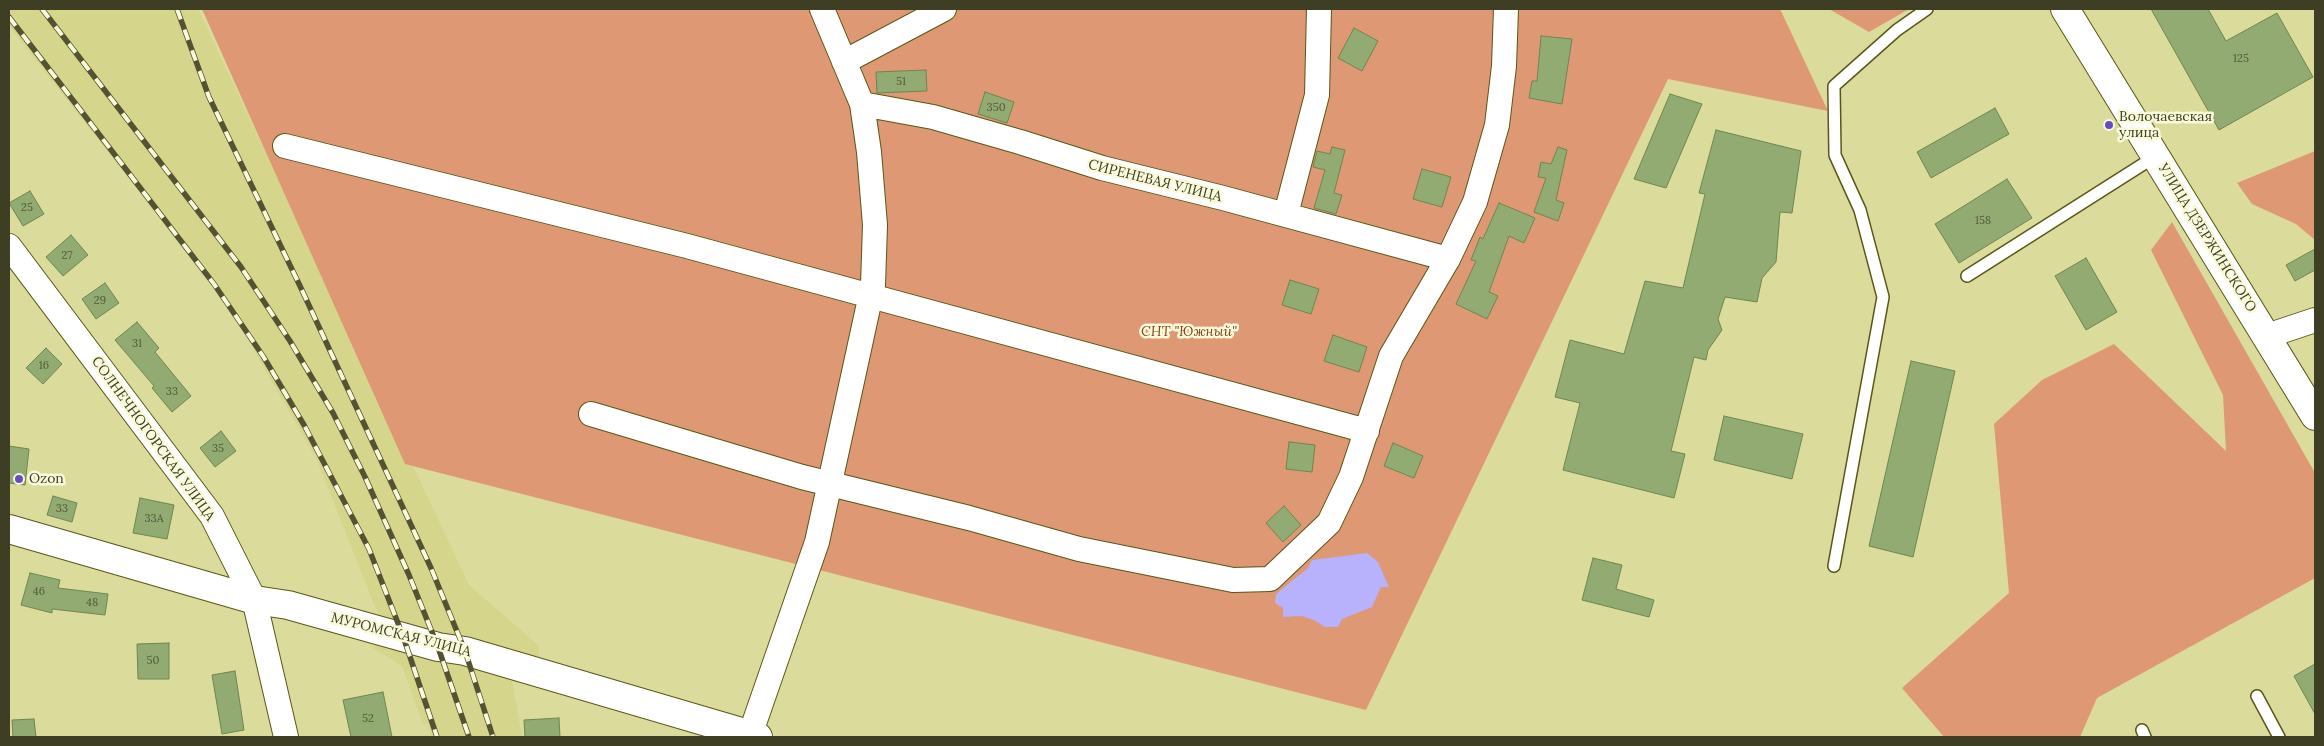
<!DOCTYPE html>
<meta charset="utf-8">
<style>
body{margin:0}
#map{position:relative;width:2324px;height:746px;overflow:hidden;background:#dbdb9b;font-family:Lora,serif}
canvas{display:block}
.frame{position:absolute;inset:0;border:10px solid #3e3e24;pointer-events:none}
</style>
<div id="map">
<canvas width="2324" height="746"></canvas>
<div class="frame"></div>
</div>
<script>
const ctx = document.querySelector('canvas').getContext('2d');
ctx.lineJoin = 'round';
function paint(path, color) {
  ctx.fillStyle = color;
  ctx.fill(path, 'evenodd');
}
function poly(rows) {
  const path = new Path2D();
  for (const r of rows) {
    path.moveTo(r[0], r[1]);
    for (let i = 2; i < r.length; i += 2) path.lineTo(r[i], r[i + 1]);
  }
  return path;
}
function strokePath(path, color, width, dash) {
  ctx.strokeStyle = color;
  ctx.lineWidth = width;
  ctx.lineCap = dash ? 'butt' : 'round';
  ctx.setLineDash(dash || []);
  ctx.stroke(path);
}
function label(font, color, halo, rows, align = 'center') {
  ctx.font = font + ' Lora,serif';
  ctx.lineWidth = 5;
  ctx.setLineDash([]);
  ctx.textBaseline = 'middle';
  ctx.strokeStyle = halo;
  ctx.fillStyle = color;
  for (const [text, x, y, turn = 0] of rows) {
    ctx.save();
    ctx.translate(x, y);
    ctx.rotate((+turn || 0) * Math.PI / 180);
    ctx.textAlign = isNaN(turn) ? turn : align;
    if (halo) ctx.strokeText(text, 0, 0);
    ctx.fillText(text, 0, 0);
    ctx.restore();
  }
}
paint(poly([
 [9,9,198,9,469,585,539,646,539,658,506,653,380,619,317,460,228,305,9,26],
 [378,629,509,664,522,737,431,737,428,724,423,724,402,666,373,648]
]), '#d5d58c');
paint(poly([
 [202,9,1780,9,1828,111,1668,79,1366,710,405,464],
 [1829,9,1909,9,1869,32],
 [2315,151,2315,240,2296,224,2252,204,2237,183],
 [2172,222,2315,473,2315,578,2097,698,2080,737,1944,737,1902,688,2009,593,1994,424,2042,380,2114,344,2226,451,2223,395,2151,250]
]), '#de9873');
paint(poly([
 [1367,553,1378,562,1389,587,1381,587,1372,607,1342,619,1338,627,1325,627,1314,620,1302,616,1283,617,1283,608,1275,603,1276,594,1308,568,1312,560]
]), '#b8b1fc');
const building = poly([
 [2151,9,2208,9,2226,41,2277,13,2313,77,2219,130,2151,9],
 [1354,28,1378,41,1362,71,1338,58,1354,28],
 [1541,36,1572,39,1562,104,1529,98,1532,81,1537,81,1541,36],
 [926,70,927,91,877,93,876,72,926,70],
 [985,92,1014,102,1007,123,978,114,985,92],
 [1670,94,1702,104,1666,188,1634,179,1670,94],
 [1995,108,2009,134,1931,178,1917,152,1995,108],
 [1716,130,1801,151,1792,213,1780,212,1776,262,1762,278,1757,302,1725,297,1718,319,1722,330,1708,350,1706,360,1694,357,1671,451,1685,454,1674,498,1563,470,1580,403,1555,397,1570,340,1624,354,1645,281,1683,288,1705,194,1699,193,1716,130],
 [1332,147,1345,150,1334,193,1342,195,1336,214,1314,208,1325,170,1313,167,1317,151,1330,154,1332,147],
 [1558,147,1567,150,1556,200,1564,203,1558,221,1534,212,1546,178,1538,177,1541,162,1551,164,1558,147],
 [1422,169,1451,177,1442,207,1413,199,1422,169],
 [2007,179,2032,218,1959,263,1935,224,2007,179],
 [30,191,44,214,23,226,9,203,30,191],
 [1499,203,1535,218,1524,243,1509,236,1489,292,1498,296,1487,319,1456,304,1476,261,1471,260,1480,237,1483,239,1499,203],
 [71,235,88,255,63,276,46,257,71,235],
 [2315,249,2315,270,2295,281,2286,265,2315,249],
 [2086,258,2117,312,2086,330,2055,276,2086,258],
 [1290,280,1319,289,1311,314,1282,305,1290,280],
 [105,283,119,303,96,319,82,299,105,283],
 [137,322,159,348,155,352,191,396,172,412,152,388,154,386,115,340,137,322],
 [1333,335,1367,347,1359,372,1324,361,1333,335],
 [46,348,62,364,43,384,26,368,46,348],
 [1911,361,1955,371,1913,557,1869,546,1911,361],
 [1724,416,1803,434,1792,479,1714,460,1724,416],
 [221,431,236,451,215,467,200,448,221,431],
 [1289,442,1315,445,1312,472,1286,469,1289,442],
 [1393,443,1423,456,1414,478,1384,466,1393,443],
 [9,446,29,449,25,485,9,483,9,446],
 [53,496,77,503,72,522,47,515,53,496],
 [140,498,174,505,167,539,133,533,140,498],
 [1284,506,1301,525,1283,542,1266,523,1284,506],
 [1593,558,1622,565,1616,589,1654,600,1649,617,1582,600,1593,558],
 [30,573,60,580,58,588,108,594,105,615,52,609,52,613,21,605,30,573],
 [169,643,169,679,138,679,137,644,169,643],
 [2315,664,2315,714,2294,676,2315,664],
 [235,671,244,730,222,734,212,675,235,671],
 [383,692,392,737,351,737,343,700,383,692],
 [559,718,560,737,525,737,524,720,559,718],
 [34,719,36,737,13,737,12,720,34,719]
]);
paint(building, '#92ab73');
strokePath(building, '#6e864f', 1);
const service = poly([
 [1967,276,2156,156],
 [1834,566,1883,297,1860,210,1835,155,1834,86,1897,30,1927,9],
 [2257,696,2279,737],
 [2142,730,2145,737]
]);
const minor = poly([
 [844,62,944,9],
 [862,104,933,117,1020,142,1102,168,1223,198,1448,259],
 [285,146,687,246,1367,431],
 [1286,214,1317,95,1319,9],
 [9,246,212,516,254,599,286,737],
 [2267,336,2315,320],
 [591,414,802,477,969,518,1079,549,1233,580,1270,579,1329,523,1351,477,1391,356,1448,259,1475,202,1497,125,1504,66,1506,9],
 [750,735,817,542,873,285,875,225,869,152,862,104,822,9]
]);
const secondary = poly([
 [9,529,255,600,288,605,438,647,465,651,758,737]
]);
const primary = poly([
 [2065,9,2315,416]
]);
strokePath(service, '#585717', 14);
strokePath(minor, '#585717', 26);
strokePath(secondary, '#585717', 30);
strokePath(primary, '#585717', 30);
strokePath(service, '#fff', 11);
strokePath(minor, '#fff', 24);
strokePath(secondary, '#fff', 28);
strokePath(primary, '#fff', 28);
const rail = poly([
 [42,9,241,267,290,341,333,413,365,477,409,575,438,647,469,737],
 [177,9,209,97,300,286,431,568,465,651,493,737],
 [9,17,214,284,263,356,304,425,369,549,403,636,437,737]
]);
strokePath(rail, '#535334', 5.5);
strokePath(rail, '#f9fada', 4, [11]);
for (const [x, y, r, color] of [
 [2109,125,5,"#654cc5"],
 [19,479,5,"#654cc5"]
]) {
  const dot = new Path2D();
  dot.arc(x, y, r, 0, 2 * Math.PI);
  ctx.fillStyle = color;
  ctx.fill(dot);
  strokePath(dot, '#f9fada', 2);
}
label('11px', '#535938', null, [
 ["125",2241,59],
 ["51",901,82],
 ["350",996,108],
 ["25",27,208],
 ["158",1983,221],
 ["27",67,256],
 ["29",100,301],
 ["31",137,344],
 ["16",44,366],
 ["33",172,392],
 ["35",218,449],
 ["33",62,509],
 ["33А",154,519],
 ["46",39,592],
 ["48",92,603],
 ["50",153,661],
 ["52",368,719]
]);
label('14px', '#3e3e24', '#f9fada', [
 ["Волочаевская",2119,117],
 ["улица",2119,133],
 ["Ozon",29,479]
], 'left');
label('14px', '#3e3e24', '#f9fada', [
 ["СИРЕНЕВАЯ УЛИЦА",1155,181,14],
 ["УЛИЦА ДЗЕРЖИНСКОГО",2207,238,58],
 ["СОЛНЕЧНОГОРСКАЯ УЛИЦА",153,439,54],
 ["МУРОМСКАЯ УЛИЦА",401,635,14]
]);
label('italic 14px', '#874218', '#f9fada', [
 ["СНТ \"Южный\"",1189,332]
]);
</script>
